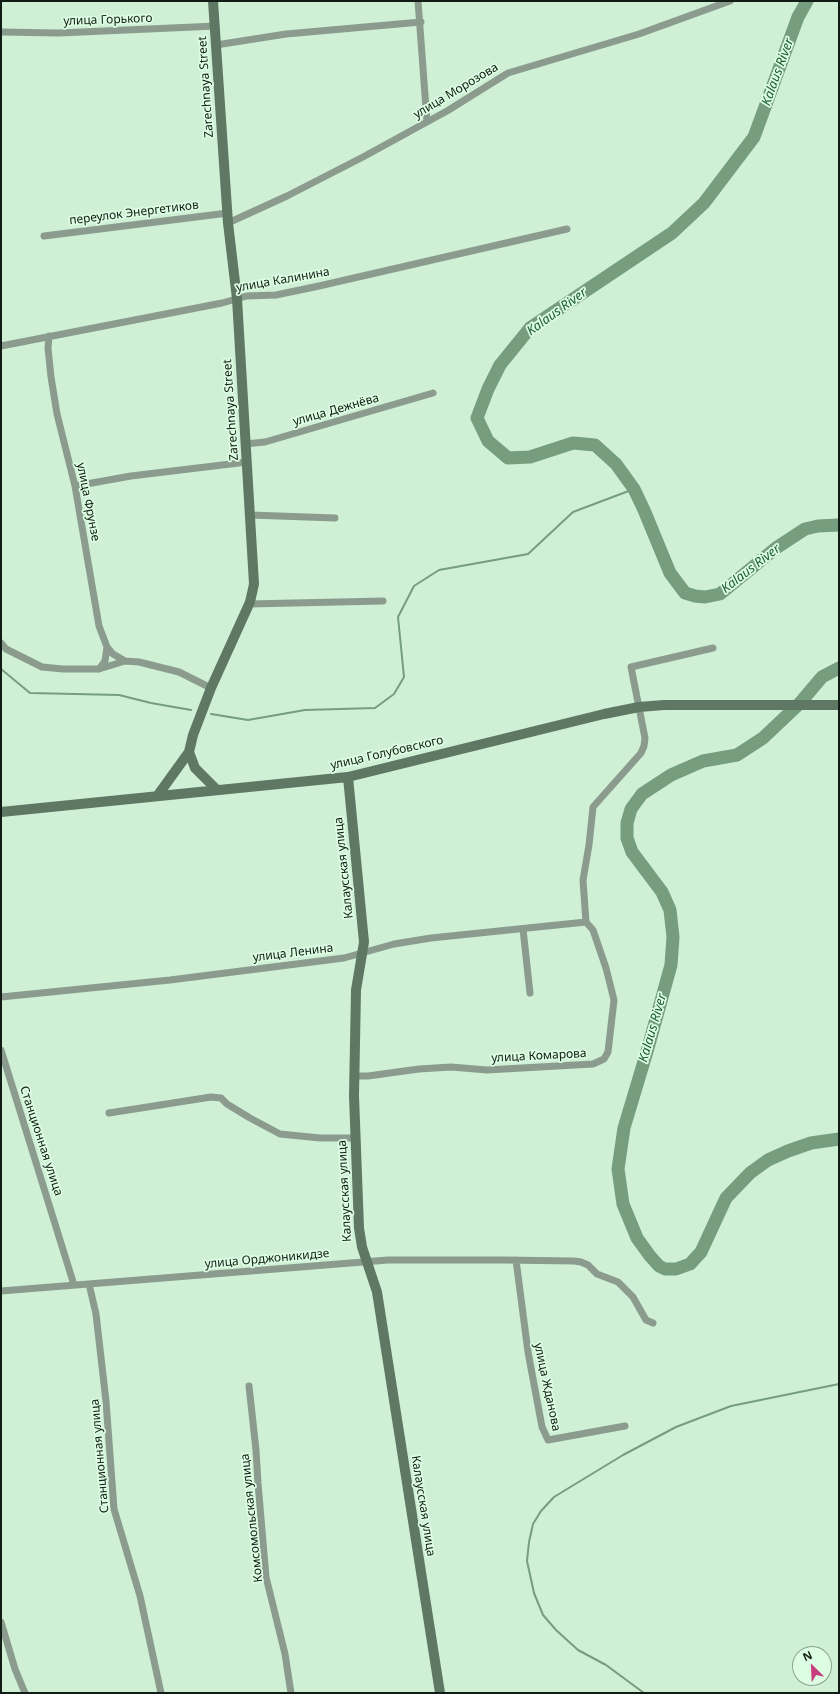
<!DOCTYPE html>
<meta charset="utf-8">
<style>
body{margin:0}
#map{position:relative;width:840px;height:1694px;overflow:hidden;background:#cff0d5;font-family:"Noto Sans",sans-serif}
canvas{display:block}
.frame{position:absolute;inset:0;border:2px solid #111d14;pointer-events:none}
.north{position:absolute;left:792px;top:1646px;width:40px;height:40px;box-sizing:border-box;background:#dcfde2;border:1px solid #8ba390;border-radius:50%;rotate:336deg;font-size:11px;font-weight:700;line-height:16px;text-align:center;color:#111d14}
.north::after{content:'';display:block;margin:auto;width:14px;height:18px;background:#c73f7e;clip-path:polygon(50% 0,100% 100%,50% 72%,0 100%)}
</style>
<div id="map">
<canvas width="840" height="1694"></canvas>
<div class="frame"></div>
<div class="north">N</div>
</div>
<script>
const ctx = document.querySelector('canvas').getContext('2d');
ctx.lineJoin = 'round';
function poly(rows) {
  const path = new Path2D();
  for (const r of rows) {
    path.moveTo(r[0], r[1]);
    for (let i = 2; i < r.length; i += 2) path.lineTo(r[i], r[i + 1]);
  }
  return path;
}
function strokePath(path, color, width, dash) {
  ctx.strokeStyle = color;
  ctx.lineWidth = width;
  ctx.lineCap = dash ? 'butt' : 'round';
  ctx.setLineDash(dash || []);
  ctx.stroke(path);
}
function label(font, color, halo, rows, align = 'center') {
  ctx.font = font + ' "Noto Sans",sans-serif';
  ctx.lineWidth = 3.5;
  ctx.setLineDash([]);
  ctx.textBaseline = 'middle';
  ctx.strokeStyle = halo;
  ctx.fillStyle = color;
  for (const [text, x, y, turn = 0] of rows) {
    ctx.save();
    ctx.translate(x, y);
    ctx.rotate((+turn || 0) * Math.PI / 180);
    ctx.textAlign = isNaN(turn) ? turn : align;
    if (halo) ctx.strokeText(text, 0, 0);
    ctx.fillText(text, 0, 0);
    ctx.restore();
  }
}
strokePath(poly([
 [1,669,30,693,119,695,151,703,191,710],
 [211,714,248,720,305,710,375,708,394,694,404,677,398,617,414,586,439,570,528,554,573,512,634,489],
 [644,1693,606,1665,578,1650,556,1630,543,1615,534,1593,527,1561,529,1542,533,1524,541,1511,554,1497,623,1455,676,1427,731,1406,839,1384]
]), '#759d7e', 2);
strokePath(poly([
 [807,1,798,17,754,137,704,203,672,233,530,328,500,365,488,389,477,418,488,441,508,458,530,457,573,443,595,445,616,464,634,489,644,510,670,573,685,593,695,596,705,597,720,594,776,548,805,529,818,526,839,525],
 [839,668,822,677,800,703,763,738,737,755,703,761,671,775,642,794,631,809,627,823,627,838,632,852,662,892,670,910,673,937,671,965,648,1048,624,1128,618,1169,623,1204,637,1238,650,1256,659,1266,665,1269,676,1269,690,1264,701,1252,726,1198,750,1173,768,1160,788,1151,811,1143,839,1139]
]), '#759d7e', 13);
strokePath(poly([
 [418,1,427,122],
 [1,32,59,33,216,26],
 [216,45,286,34,421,22],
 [228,223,287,196,363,157,447,111,508,73,639,34,730,1],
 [44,236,228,213],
 [49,336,48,348,51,377,57,414,75,486,99,626,107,647,113,654,125,661],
 [1,346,222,303,247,296,276,295,319,286,567,229],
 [245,444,265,442,433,393],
 [75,486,131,476,247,462],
 [250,515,335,518],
 [249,604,383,601],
 [1,643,6,649,42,667,63,669,99,669,125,661,139,662,179,672,211,688],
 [99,669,105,661,107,647],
 [523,929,530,993],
 [1,997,170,980,344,958,394,944,431,938,586,922],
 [1,1050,74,1285],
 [354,1076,368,1076,419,1069,451,1067,487,1070,593,1064,604,1059,608,1052,614,1000,606,968,593,930,586,922,583,880,589,845,593,807,641,753,644,746,645,738,631,667,713,648],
 [109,1113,211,1097,221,1098,227,1104,250,1118,280,1134,320,1138,355,1138],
 [516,1260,528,1352,542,1427,548,1440,625,1426],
 [89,1284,96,1314,106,1401,114,1509,140,1596,161,1693],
 [1,1291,388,1260,503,1260,574,1261,581,1262,588,1265,597,1274,618,1282,633,1297,646,1320,653,1323],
 [249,1386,256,1450,258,1483,266,1577,285,1654,291,1693],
 [1,1622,15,1669,25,1693]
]), '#8b9c8e', 7);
strokePath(poly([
 [189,752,195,768,217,790],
 [348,777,364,942,356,990,354,1096,359,1228,362,1247,377,1292,440,1693],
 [158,795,189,752,193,735,211,688,250,602,254,584,237,299,228,223,213,1],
 [1,812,348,777,604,714,639,707,664,705,839,705]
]), '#5f7864', 10);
label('12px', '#111d14', '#dcfde2', [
 ["улица Горького",108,20,-2],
 ["Zarechnaya Street",206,87,-94],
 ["улица Морозова",456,91,-31],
 ["переулок Энергетиков",134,213,-7],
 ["улица Калинина",283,280,-10],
 ["Zarechnaya Street",231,410,-94],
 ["улица Дежнёва",336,410,-16],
 ["улица Фрунзе",88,502,79],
 ["улица Голубовского",387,753,-13],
 ["Калаусская улица",344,868,-96],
 ["улица Ленина",293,953,-7],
 ["улица Комарова",539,1056,-3],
 ["Станционная улица",41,1141,72],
 ["Калаусская улица",345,1191,-93],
 ["улица Орджоникидзе",267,1259,-5],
 ["улица Жданова",547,1387,78],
 ["Станционная улица",100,1456,-95],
 ["Калаусская улица",423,1506,81],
 ["Комсомольская улица",252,1518,-96]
]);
label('italic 13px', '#1e5c32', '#dcfde2', [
 ["Kalaus River",778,72,-70],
 ["Kalaus River",557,312,-36],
 ["Kalaus River",751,569,-38],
 ["Kalaus River",653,1028,-74]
]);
</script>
